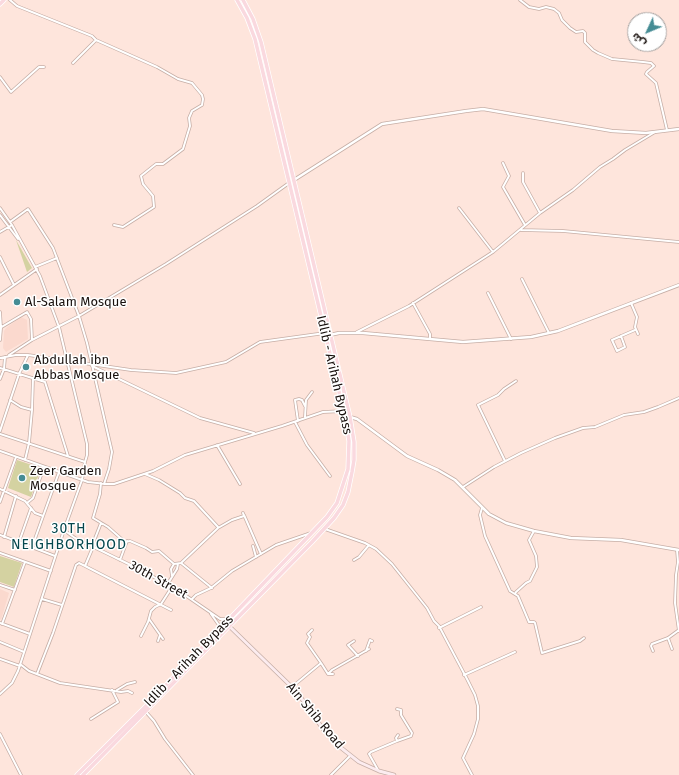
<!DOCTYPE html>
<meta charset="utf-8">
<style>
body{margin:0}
#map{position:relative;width:679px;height:775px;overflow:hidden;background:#fee5dc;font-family:"Fira Sans","Noto Sans Arabic",sans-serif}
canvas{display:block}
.north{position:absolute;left:627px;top:12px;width:40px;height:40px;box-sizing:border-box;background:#fff;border:1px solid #a3a09f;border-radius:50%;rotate:226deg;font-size:11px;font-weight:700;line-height:16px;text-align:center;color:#19110e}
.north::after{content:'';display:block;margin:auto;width:14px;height:18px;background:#458c94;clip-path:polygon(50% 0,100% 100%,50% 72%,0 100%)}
</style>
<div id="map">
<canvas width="679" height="775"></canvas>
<div class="north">ش</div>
</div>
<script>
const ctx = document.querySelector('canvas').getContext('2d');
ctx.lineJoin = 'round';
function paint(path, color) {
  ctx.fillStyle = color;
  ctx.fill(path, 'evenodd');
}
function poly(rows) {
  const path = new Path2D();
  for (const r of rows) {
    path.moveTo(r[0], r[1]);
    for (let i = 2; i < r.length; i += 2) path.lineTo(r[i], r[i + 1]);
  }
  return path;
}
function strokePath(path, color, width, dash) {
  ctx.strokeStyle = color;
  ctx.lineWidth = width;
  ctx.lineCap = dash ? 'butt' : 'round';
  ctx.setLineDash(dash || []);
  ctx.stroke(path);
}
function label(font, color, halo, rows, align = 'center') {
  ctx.font = font + ' "Fira Sans",sans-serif';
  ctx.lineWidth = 3;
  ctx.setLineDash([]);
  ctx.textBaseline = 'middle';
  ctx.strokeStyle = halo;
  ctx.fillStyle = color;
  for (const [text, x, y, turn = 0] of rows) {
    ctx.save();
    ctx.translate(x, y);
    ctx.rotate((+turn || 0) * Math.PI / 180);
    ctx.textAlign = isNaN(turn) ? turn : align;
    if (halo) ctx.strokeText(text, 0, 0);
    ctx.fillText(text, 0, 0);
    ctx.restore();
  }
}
paint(poly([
 [21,317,27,320,28,339,6,352,3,348,4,331,6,328],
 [0,589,9,593,1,620,0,619]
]), '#fbd9ce');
paint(poly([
 [16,240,32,268,27,272],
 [17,460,41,468,31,497,8,488],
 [0,556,22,563,14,587,0,582]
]), '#d4d2a1');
const minor = poly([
 [10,0,17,6,92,36,96,40,157,67,178,79,192,83,202,95,203,99,202,105,192,111,189,118,190,126,183,149,163,164,156,164,141,176,143,184,153,196,154,207,123,227,114,225],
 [520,0,529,7,539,9,546,7,554,9,559,13,562,20,570,28,576,32,583,31,585,33,585,42,593,50,598,53,612,59,643,62,651,63,654,66,647,72,646,74,656,83,667,130],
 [73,63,96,40],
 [0,77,11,92,39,67,44,67],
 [503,163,509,176,503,187,525,225],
 [523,173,523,182,540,213],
 [0,208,12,225,40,276,59,327,87,444,87,455,85,462,82,480,64,530,18,671,12,683,0,694],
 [459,208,493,252],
 [0,215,18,239],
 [10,222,28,209,53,248,79,316,87,343,112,452,109,469,104,484],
 [521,230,563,231,679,242],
 [0,232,12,225],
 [0,257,14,285],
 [35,267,57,258],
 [522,279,549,333],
 [488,293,511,339],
 [0,295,37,269],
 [413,303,430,334,430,339],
 [631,303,637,317,635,327,638,334],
 [0,312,1,328,0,340],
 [0,328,27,312,31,319,32,340],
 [357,332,409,306,493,252,540,213,573,190,600,167,613,159,625,150,655,132],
 [621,336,625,347,617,351,612,340,635,330],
 [9,355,32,340,79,316,166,264,257,206,289,183],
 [0,358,16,355,28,355,131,370,176,373,226,362,260,342,325,333],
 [92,366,200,418,254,433],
 [0,368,45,382,68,456],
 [0,379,4,369,5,357],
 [10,400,21,407,32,410],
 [305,417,306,400,312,392],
 [298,421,295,400,299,399,302,400,305,406],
 [295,422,307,445,330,476],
 [0,431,19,374,28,355],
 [0,434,85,462],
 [217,445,240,484],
 [0,451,88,482,106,484,114,484,153,471,185,455,282,426,323,412,344,411],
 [25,460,29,443,32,410,33,378],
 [505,461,478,405,498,395,504,389,516,381],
 [145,474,159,480,180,493,185,498,194,501,218,527,218,528,181,563,212,588],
 [101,483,100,494,93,518,108,527,125,542,130,541,146,548,152,552,159,551,174,564,181,563],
 [463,487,494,467,521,453,555,438,583,428,595,427,624,415,644,412,658,407,679,398],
 [0,489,25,501,35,513,43,516],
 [0,502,16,457],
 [27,503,33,498,44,467],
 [482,508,480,515,485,536,510,591,518,596,529,622,534,622,535,623,542,653,580,641,584,638],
 [244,515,261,554],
 [218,528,232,520,244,516,243,513],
 [325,529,365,543,376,549,392,564,427,608,434,621,439,626,467,679,475,695,478,706,478,719,474,734,463,758,472,775],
 [64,530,75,538,143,571,182,593,220,619,229,619],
 [0,535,55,556],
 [4,537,16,496],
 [19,542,31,508],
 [92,546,101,523],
 [253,546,256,557],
 [32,547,59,472],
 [93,547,85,566,171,610],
 [677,550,678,562,676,575,675,603,679,631],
 [0,553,51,571],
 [120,560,127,541],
 [354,560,359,557,369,545],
 [172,576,171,569,174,564],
 [0,585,15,590],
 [167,585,177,569,178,564],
 [515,594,516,592,526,583,530,581,537,567,536,556,529,540,534,531],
 [42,599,62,605],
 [192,599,196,595,211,588,232,571,276,545,311,533],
 [211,614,221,628],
 [149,619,163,639],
 [0,623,30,634],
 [2,624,25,562],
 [439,628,481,607],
 [141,636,148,622,151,611,155,607,161,604,172,587],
 [158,641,160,635],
 [354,641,348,645,358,656],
 [0,642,24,652],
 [672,649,668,638,679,630],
 [366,651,370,640,372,641],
 [653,651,651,646,652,644,668,638],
 [0,659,20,666],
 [321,663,328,674,333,674],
 [20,664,29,671,60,683,121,692,128,691,132,693],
 [37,674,53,633,76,565,79,563,85,566],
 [328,674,332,670,369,649],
 [464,675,515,652],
 [292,687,321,663,307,643,310,637,308,634,312,630],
 [117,690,127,684,135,682],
 [146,712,154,721,165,739,193,775],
 [91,719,118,702,112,690],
 [0,734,21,775],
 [397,741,411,736,412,733,401,715,401,710,397,709],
 [378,770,369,754,371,752,397,741,396,738,398,735],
 [331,775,350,756]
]);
const tertiary = poly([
 [294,180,382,124,466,111,483,109,612,131,646,133,679,129],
 [330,335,339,333,363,333,463,342,531,337,558,331,679,285],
 [350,417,357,419,407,456,438,470,455,480,489,514,506,523,534,531,571,538,621,540,679,550]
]);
const secondary = poly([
 [229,626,297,692,323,729,340,747,359,762,379,771,394,775]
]);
const primary = poly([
 [0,4,4,0],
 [77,775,145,707,327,517,337,503,348,469,349,441,345,417,255,39,247,18,237,0],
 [83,775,312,542,334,518,343,505,348,492,352,472,354,460,354,442,350,417,261,42,253,19,243,0]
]);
strokePath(minor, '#c6aea6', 3.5);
strokePath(tertiary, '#c6aea6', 4);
strokePath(secondary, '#c6aea6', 4.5);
strokePath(primary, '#fff', 5);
strokePath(minor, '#fff', 2);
strokePath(tertiary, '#fff', 2.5);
strokePath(secondary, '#fcecef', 3);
strokePath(primary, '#fad9df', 3.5);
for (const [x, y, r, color] of [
 [17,302,4,"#458c94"],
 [26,367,4,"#458c94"],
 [22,478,4,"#458c94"]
]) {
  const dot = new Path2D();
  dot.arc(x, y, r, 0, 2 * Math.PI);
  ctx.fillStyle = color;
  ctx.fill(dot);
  strokePath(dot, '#fff', 1.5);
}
label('13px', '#19110e', '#fff', [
 ["Al-Salam Mosque",25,302],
 ["Abdullah ibn",34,360],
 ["Abbas Mosque",34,375],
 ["Zeer Garden",30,471],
 ["Mosque",30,486]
], 'left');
label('13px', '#19110e', '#fff', [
 ["Idlib - Arihah Bypass",334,375,77],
 ["30th Street",158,580,29],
 ["Idlib - Arihah Bypass",189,661,-46],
 ["Ain Shib Road",315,716,50]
]);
ctx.letterSpacing = '1px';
label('14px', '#05474d', '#fff', [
 ["30TH",69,529],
 ["NEIGHBORHOOD",69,545]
]);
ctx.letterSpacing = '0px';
</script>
